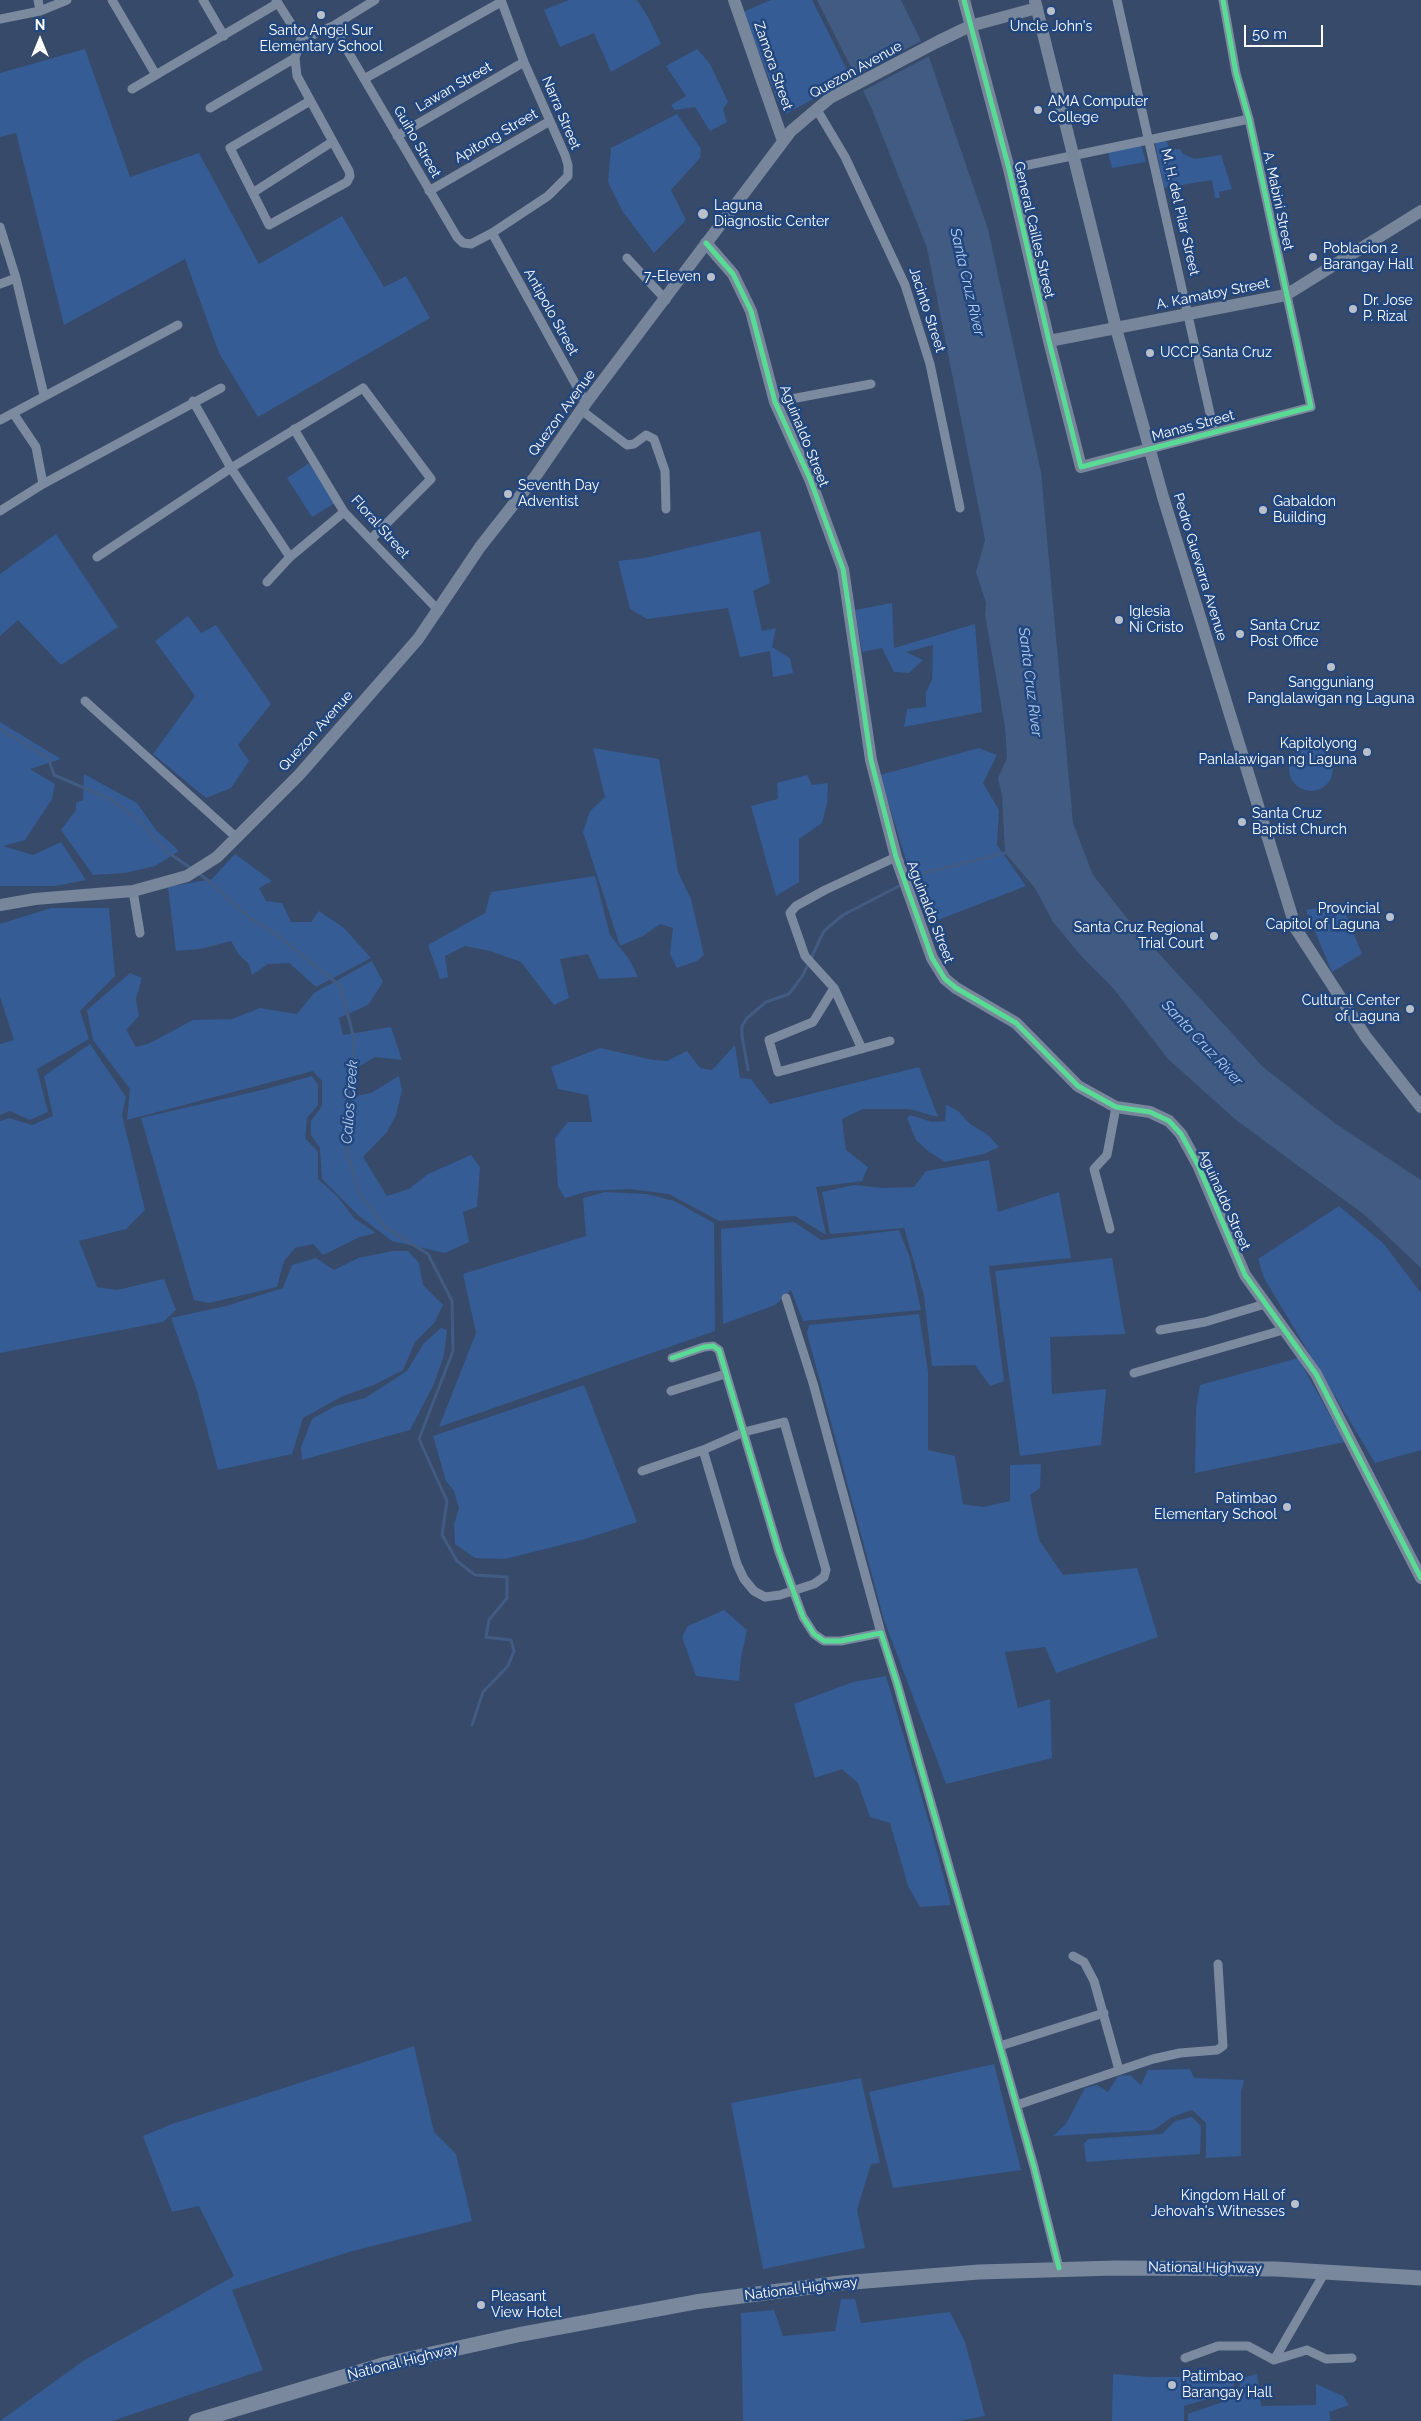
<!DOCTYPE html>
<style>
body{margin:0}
#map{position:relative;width:1421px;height:2421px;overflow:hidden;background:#374a69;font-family:Raleway,sans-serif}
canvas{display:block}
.north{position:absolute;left:15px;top:15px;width:50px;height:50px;-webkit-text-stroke:4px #22467e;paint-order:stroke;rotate:0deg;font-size:14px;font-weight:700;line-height:20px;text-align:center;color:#fff}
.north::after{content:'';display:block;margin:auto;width:18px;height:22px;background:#fff;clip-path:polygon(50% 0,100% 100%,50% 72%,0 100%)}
.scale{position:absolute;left:1244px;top:25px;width:79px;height:22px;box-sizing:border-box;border:2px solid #fff;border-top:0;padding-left:6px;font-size:15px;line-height:18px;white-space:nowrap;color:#fff;-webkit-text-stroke:4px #22467e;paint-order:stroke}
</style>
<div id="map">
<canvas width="1421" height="2421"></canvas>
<div class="north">N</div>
<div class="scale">50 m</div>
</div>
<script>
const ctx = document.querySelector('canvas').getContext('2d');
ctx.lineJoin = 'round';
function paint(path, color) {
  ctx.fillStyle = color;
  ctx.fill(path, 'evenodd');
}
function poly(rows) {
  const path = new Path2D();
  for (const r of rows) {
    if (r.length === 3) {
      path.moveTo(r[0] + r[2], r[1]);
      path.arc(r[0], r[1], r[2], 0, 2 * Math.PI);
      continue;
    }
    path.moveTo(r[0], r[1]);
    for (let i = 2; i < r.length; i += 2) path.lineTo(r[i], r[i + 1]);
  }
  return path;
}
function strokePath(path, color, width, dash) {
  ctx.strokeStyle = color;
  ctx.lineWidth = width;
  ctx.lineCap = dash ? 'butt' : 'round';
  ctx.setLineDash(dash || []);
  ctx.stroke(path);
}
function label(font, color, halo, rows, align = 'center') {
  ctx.font = font + ' Raleway,sans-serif';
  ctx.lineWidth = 5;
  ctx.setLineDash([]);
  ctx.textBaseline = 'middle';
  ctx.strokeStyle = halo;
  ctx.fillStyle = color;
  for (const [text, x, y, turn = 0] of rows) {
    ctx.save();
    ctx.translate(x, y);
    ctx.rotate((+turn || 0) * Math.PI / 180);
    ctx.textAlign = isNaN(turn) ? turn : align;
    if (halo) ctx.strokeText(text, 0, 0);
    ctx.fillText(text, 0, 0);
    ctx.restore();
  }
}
paint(poly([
 [569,0,637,0,648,17,661,44,611,72,594,33,560,47,544,10],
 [771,0,812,0,851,78,786,114,777,99,743,12],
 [85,49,130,177,199,153,259,264,342,216,384,287,406,276,430,318,258,417,219,353,185,259,64,325,16,133,0,137,0,73],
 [697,49,710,64,728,102,723,109,727,122,710,131,695,107,675,110,671,105,686,96,666,66],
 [677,114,701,149,700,158,671,190,686,220,654,253,623,212,608,182,611,148],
 [1166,140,1170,150,1180,149,1183,154,1195,159,1221,155,1232,189,1219,192,1220,198,1215,198,1212,180,1164,188,1155,143],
 [1141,144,1146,162,1112,168,1108,152],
 [309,463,335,503,312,517,287,478],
 [760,531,770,583,753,591,762,631,776,628,772,647,790,658,793,673,773,677,770,651,740,657,728,608,647,619,630,609,618,561,645,558],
 [56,534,118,627,61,665,18,620,0,636,0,574],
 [892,603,894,648,975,624,982,712,904,727,907,709,926,707,926,693,932,679,933,645,906,652,923,660,909,673,894,672,882,648,862,652,855,610],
 [188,616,201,633,216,625,271,704,238,745,249,761,231,788,206,798,153,754,195,696,155,641],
 [0,722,61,759,30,769,55,784,52,799,25,840,3,846,33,855,61,842,86,880,55,886,0,886],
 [1311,769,22],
 [593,748,659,759,678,872,691,899,704,955,697,961,677,968,670,954,673,928,660,924,643,936,620,946,583,832,590,811,605,797],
 [979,748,997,755,983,783,999,810,997,845,1026,886,933,922,909,870,880,775],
 [84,774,137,803,156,830,179,851,155,866,125,873,93,875,61,830,76,810,76,803,83,800],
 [807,775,812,785,828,783,827,804,822,823,799,839,799,882,776,896,751,806,778,799,777,783],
 [235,854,272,881,259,888,266,901,282,903,291,922,311,922,319,911,344,928,371,958,316,987,289,963,268,964,252,975,249,964,239,955,231,941,200,949,176,951,168,887,212,879],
 [595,876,610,935,629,959,638,977,599,979,588,954,560,959,569,998,554,1005,521,962,490,951,465,946,445,956,448,977,440,979,428,945,485,913,491,892],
 [1341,903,1362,954,1332,972,1306,910],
 [51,908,109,908,115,976,80,1011,89,1039,37,1069,48,1112,30,1120,10,1111,0,1115,0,1044,14,1040,0,997,0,924],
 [372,961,383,982,368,1005,339,1018,343,1035,391,1027,402,1060,375,1057,358,1067,356,1096,371,1093,399,1076,402,1090,396,1115,387,1132,363,1157,387,1196,409,1189,428,1174,471,1155,480,1167,477,1207,463,1212,469,1242,445,1253,392,1241,359,1216,322,1179,320,1148,311,1135,311,1121,322,1106,322,1081,313,1071,127,1120,130,1089,93,1040,87,1010,130,973,142,978,136,999,139,1016,126,1030,136,1047,148,1044,193,1020,232,1019,260,1008,297,1014,314,993],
 [90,1044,126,1097,122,1115,145,1210,126,1229,79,1241,97,1287,117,1290,164,1279,176,1310,163,1322,0,1353,0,1121,9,1118,32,1125,53,1116,44,1076],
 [735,1045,740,1078,751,1079,770,1104,919,1067,938,1117,909,1109,863,1109,842,1119,846,1150,868,1167,862,1181,816,1187,826,1235,795,1216,719,1221,669,1194,629,1189,589,1191,565,1198,558,1187,555,1138,568,1122,592,1122,588,1095,558,1089,551,1067,600,1048,653,1060,667,1061,687,1051,700,1068,712,1070],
 [312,1076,318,1085,318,1105,307,1118,305,1138,318,1152,318,1179,338,1197,354,1218,376,1233,360,1237,323,1255,313,1244,295,1248,284,1261,277,1287,209,1303,194,1300,141,1118,266,1089],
 [946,1104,959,1112,970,1124,988,1135,999,1147,984,1154,945,1162,928,1151,916,1140,907,1118,910,1115,932,1122,945,1121],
 [989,1160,998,1212,1059,1192,1071,1258,989,1266,1004,1381,990,1386,975,1365,932,1366,924,1296,904,1228,830,1234,822,1192,854,1185,883,1188,914,1187,926,1171],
 [605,1192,647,1194,674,1201,714,1223,715,1331,439,1427,476,1333,463,1274,586,1236,583,1198],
 [1339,1206,1384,1244,1421,1293,1421,1450,1375,1463,1264,1278,1258,1259],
 [794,1222,821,1240,899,1230,910,1258,921,1310,803,1321,791,1290,775,1305,723,1324,721,1229],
 [392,1251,408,1251,419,1263,423,1285,443,1305,434,1323,415,1342,403,1370,374,1385,343,1396,303,1418,292,1454,218,1470,197,1391,171,1318,226,1306,283,1288,292,1265,316,1258,334,1270,358,1258],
 [1112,1258,1125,1334,1050,1337,1052,1394,1106,1389,1101,1445,1020,1456,995,1271],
 [919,1314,928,1371,928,1450,955,1456,963,1504,983,1507,1010,1501,1010,1465,1041,1464,1040,1488,1030,1495,1039,1540,1063,1575,1137,1568,1158,1637,1056,1673,1045,1647,1005,1652,1018,1708,1050,1699,1052,1758,946,1784,884,1620,807,1333,809,1325],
 [441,1328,447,1330,444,1355,434,1384,410,1430,302,1460,301,1447,312,1419,335,1406,365,1398,407,1371,424,1343],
 [1298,1358,1345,1442,1195,1473,1196,1409,1200,1385],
 [584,1385,637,1522,585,1539,505,1559,475,1558,455,1544,454,1525,459,1508,454,1491,446,1481,433,1436],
 [724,1610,747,1630,741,1658,739,1681,696,1676,682,1637,688,1626],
 [886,1676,931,1829,951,1905,920,1907,908,1886,890,1823,870,1817,858,1783,842,1769,815,1778,794,1704,853,1682],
 [414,2046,434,2132,456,2154,472,2221,349,2252,232,2290,263,2370,112,2421,0,2421,83,2361,234,2276,199,2206,172,2212,143,2136,172,2124],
 [994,2064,1021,2170,893,2188,869,2092],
 [1190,2069,1194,2078,1244,2080,1241,2092,1241,2156,1206,2158,1206,2123,1192,2110,1172,2117,1154,2130,1053,2136,1066,2124,1085,2088,1097,2085,1108,2092,1118,2076,1130,2075,1141,2085,1148,2070],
 [861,2078,880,2163,871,2164,857,2210,865,2248,763,2269,731,2103],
 [1192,2117,1201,2126,1200,2154,1086,2162,1084,2143,1089,2139,1162,2134,1175,2121],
 [841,2299,855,2299,861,2323,950,2312,965,2342,985,2416,957,2421,743,2421,741,2313,774,2310,783,2336,835,2331],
 [1238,2372,1231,2392,1184,2406,1184,2421,1112,2421,1113,2374,1149,2377,1199,2377],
 [1257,2374,1261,2406,1316,2405,1316,2384,1343,2396,1349,2405,1329,2412,1331,2421,1188,2421,1188,2414,1237,2397,1242,2378]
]), '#355c94');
paint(poly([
 [817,0,901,0,929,57,988,229,1041,472,1073,823,1093,875,1130,922,1263,1067,1336,1124,1421,1180,1421,1268,1366,1216,1236,1120,1168,1059,1113,988,1082,957,1053,922,1035,888,1005,853,1002,796,998,778,1007,758,1005,727,985,615,986,603,976,572,985,540,927,248,871,107]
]), '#415b83');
paint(poly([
 [923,40,931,55,861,92,853,77]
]), '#374a69');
strokePath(poly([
 [0,729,48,758,54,775,112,800,142,823,166,851,192,869],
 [197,872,215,886,248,917,276,934,340,986,354,1038,347,1151,359,1193,385,1227,428,1254,452,1301,453,1351,419,1439,447,1501,442,1535,457,1561,475,1575,507,1577,507,1598,489,1620,486,1637,511,1640,514,1651,508,1666,483,1692,472,1725],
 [907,882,924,873,1008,852],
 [748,1070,742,1036,742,1026,747,1018,766,1002,789,994,803,975,824,931,843,915,901,885]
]), '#415b83', 3);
strokePath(poly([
 [38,0,40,11],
 [112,0,156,75],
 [203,0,224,36],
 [276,0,295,30,302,35,312,35,333,26,375,0],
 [1117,0,1214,431],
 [0,19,40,11,67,0],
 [333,26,457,237,463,243,471,244,492,233,548,196,568,176,568,165,565,155,524,62,501,0],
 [302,35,295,58,297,76,349,171,350,176,347,182,269,225,230,148,310,101],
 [364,79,501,2],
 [132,89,278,3],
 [210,108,295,58],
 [816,108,845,157,905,285,930,364,960,508],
 [397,136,524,62],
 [1009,169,1249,119],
 [429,191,550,121],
 [254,192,332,142],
 [0,227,16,278,44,395],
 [492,233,586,403],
 [627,258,666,300],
 [0,284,16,278],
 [193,401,231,468,290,557],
 [775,402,871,384],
 [581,410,627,445,634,444,646,435,654,439,665,471,666,509],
 [13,413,36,447,43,484],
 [0,420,178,325],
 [294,429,344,512,439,611],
 [1150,449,1311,407,1249,119,1236,73,1223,0],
 [0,511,43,484,221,388],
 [97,557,231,468,363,388,431,479,371,539],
 [267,582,290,557,344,512],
 [85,701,237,838],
 [133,891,140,933],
 [834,988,813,1022,769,1040,778,1072,890,1041],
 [862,1049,834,988,805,956,790,913,796,906,825,890,896,857],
 [1110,1229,1094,1169,1107,1155,1116,1107],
 [786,1298,813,1383,881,1633],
 [1160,1330,1205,1322,1265,1304],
 [672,1358,704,1347,713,1346,719,1350,779,1552,803,1617,814,1634,824,1641,841,1641,881,1633,897,1683,1034,2167,1059,2268],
 [1134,1373,1283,1330],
 [671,1391,725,1374],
 [642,1471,703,1450,744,1432,784,1422,826,1570,824,1577,814,1584,780,1595,765,1597,754,1591,744,1579,737,1564,703,1450],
 [1073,1956,1084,1962,1094,1981,1119,2070],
 [1000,2046,1104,2013],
 [1017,2105,1153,2059,1180,2053,1217,2050,1223,2046,1218,1964],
 [1185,2358,1218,2346,1248,2346,1274,2360,1307,2350,1326,2359,1352,2358],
 [1274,2360,1325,2272]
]), '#7c8a9f', 9);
strokePath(poly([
 [734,0,783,141],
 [964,0,1009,169,1049,341,1081,467,1150,449],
 [1035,1,1116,328,1163,497,1296,929,1366,1037,1421,1107],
 [706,243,733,274,751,311,775,402,810,479,843,569,871,760,896,857,932,958,945,979,956,988,1016,1023,1078,1086,1116,1107,1150,1112,1169,1121,1181,1134,1198,1165,1245,1275,1316,1374,1421,1578],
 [1049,341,1286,295,1421,211],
 [0,905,35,899,133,891,187,876,217,857,299,775,418,639,480,547,535,477,586,403,791,131,830,98,937,42,970,26,1037,8]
]), '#78869b', 12);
strokePath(poly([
 [196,2421,386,2364,522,2334,695,2302,841,2283,979,2272,1115,2268,1276,2269,1421,2278]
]), '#7a889e', 15);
strokePath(poly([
 [964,0,1009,169,1049,341,1081,467,1311,407,1249,119,1236,73,1223,0],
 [706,243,733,274,751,311,775,402,810,479,843,569,871,760,896,857,932,958,945,979,956,988,1016,1023,1078,1086,1116,1107,1150,1112,1169,1121,1181,1134,1198,1165,1245,1275,1316,1374,1421,1578],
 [672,1358,704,1347,713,1346,719,1350,779,1552,803,1617,814,1634,824,1641,841,1641,881,1633,897,1683,1034,2167,1059,2268]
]), '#5adb95', 5);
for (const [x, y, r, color] of [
 [1051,11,5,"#b9c0ca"],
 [321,15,5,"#b9c0ca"],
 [1038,110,5,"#b9c0ca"],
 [703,214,6,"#b9c0ca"],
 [1313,257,5,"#b9c0ca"],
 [711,277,5,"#b9c0ca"],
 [1353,309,5,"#b9c0ca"],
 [1150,353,5,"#b9c0ca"],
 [508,494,5,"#b9c0ca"],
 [1263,510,5,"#b9c0ca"],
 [1119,620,5,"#b9c0ca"],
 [1240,634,5,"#b9c0ca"],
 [1331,667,5,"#b9c0ca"],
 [1367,752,5,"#b9c0ca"],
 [1242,822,5,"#b9c0ca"],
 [1390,917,5,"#b9c0ca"],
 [1214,936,5,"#b9c0ca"],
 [1410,1009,5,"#b9c0ca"],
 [1287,1507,5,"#b9c0ca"],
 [1295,2204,5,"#b9c0ca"],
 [481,2305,5,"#b9c0ca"],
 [1172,2385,5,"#b9c0ca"]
]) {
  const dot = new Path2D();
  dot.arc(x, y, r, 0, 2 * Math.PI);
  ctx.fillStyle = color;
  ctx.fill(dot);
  strokePath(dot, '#22467e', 2);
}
label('14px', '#fff', '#22467e', [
 ["Uncle John's",1051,27,"center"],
 ["Santo Angel Sur",321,31,"center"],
 ["Elementary School",321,47,"center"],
 ["AMA Computer",1048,102],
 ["College",1048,118],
 ["Laguna",714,206],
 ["Diagnostic Center",714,222],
 ["Poblacion 2",1323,249],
 ["Barangay Hall",1323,265],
 ["7-Eleven",701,277,"right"],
 ["Dr. Jose",1363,301],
 ["P. Rizal",1363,317],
 ["UCCP Santa Cruz",1160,353],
 ["Seventh Day",518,486],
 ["Adventist",518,502],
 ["Gabaldon",1273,502],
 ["Building",1273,518],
 ["Iglesia",1129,612],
 ["Ni Cristo",1129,628],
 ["Santa Cruz",1250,626],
 ["Post Office",1250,642],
 ["Sangguniang",1331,683,"center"],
 ["Panglalawigan ng Laguna",1331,699,"center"],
 ["Kapitolyong",1357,744,"right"],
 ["Panlalawigan ng Laguna",1357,760,"right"],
 ["Santa Cruz",1252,814],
 ["Baptist Church",1252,830],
 ["Provincial",1380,909,"right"],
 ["Capitol of Laguna",1380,925,"right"],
 ["Santa Cruz Regional",1204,928,"right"],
 ["Trial Court",1204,944,"right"],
 ["Cultural Center",1400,1001,"right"],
 ["of Laguna",1400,1017,"right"],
 ["Patimbao",1277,1499,"right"],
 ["Elementary School",1277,1515,"right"],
 ["Kingdom Hall of",1285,2196,"right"],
 ["Jehovah's Witnesses",1285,2212,"right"],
 ["Pleasant",491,2297],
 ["View Hotel",491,2313],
 ["Patimbao",1182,2377],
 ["Barangay Hall",1182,2393]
], 'left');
label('14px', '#fff', '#22467e', [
 ["Zamora Street",773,66,71],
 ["Quezon Avenue",856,70,-29],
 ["Lawan Street",454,87,-30],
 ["Narra Street",561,113,67],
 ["Apitong Street",496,136,-30],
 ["Guiho Street",417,142,60],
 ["A. Mabini Street",1278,201,78],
 ["M. H. del Pilar Street",1180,212,77],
 ["General Cailles Street",1034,230,77],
 ["A. Kamatoy Street",1213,294,-11],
 ["Jacinto Street",927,310,72],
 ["Antipolo Street",551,312,61],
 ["Quezon Avenue",562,413,-54],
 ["Manas Street",1193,426,-15],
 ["Aguinaldo Street",804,436,68],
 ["Floral Street",380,527,48],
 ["Pedro Guevarra Avenue",1200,567,73],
 ["Quezon Avenue",316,731,-48],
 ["Aguinaldo Street",930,912,69],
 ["Aguinaldo Street",1224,1200,66],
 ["National Highway",1205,2268,1],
 ["National Highway",801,2289,-7],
 ["National Highway",403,2362,-14]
]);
label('italic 15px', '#b1cbee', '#22467e', [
 ["Santa Cruz River",967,282,77],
 ["Santa Cruz River",1030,682,83],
 ["Santa Cruz River",1202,1043,47],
 ["Calios Creek",350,1102,-86]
]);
</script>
